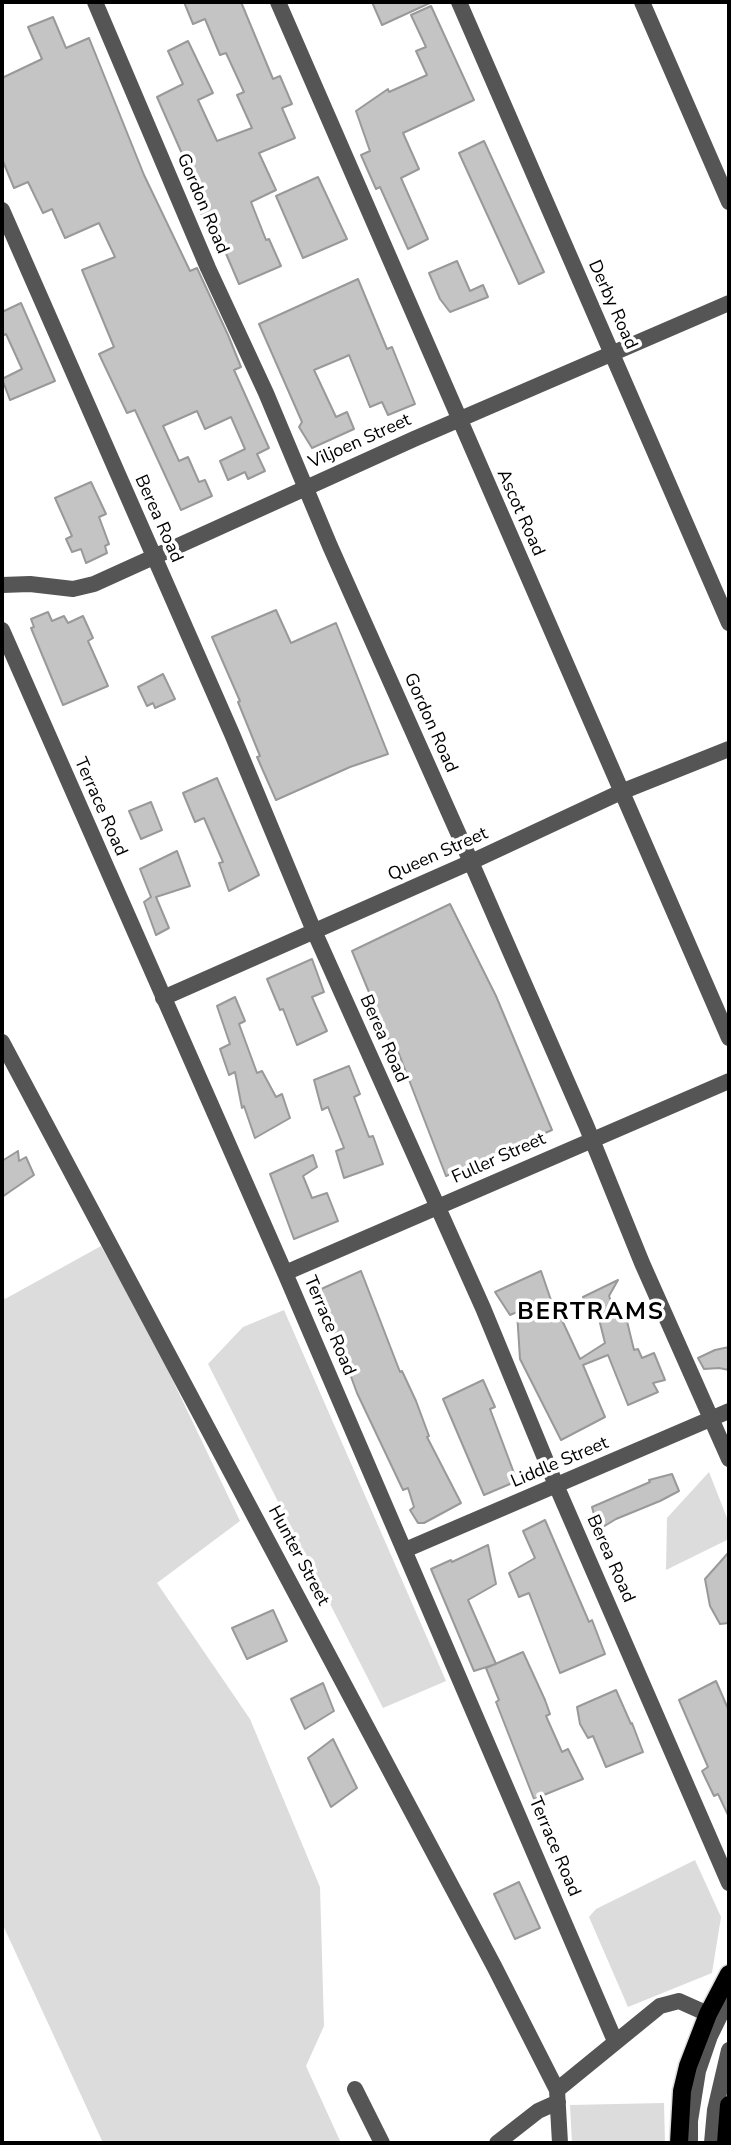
<!DOCTYPE html>
<style>
body{margin:0}
#map{position:relative;width:731px;height:2145px;overflow:hidden;background:#fff;font-family:"Nunito Sans",sans-serif}
canvas{display:block}
.frame{position:absolute;inset:0;border:4px solid #000;pointer-events:none}
</style>
<div id="map">
<canvas width="731" height="2145"></canvas>
<div class="frame"></div>
</div>
<script>
const ctx = document.querySelector('canvas').getContext('2d');
ctx.lineJoin = 'round';
function paint(path, color) {
  ctx.fillStyle = color;
  ctx.fill(path, 'evenodd');
}
function poly(rows) {
  const path = new Path2D();
  for (const r of rows) {
    path.moveTo(r[0], r[1]);
    for (let i = 2; i < r.length; i += 2) path.lineTo(r[i], r[i + 1]);
  }
  return path;
}
function strokePath(path, color, width, dash) {
  ctx.strokeStyle = color;
  ctx.lineWidth = width;
  ctx.lineCap = dash ? 'butt' : 'round';
  ctx.setLineDash(dash || []);
  ctx.stroke(path);
}
function label(font, color, halo, rows, align = 'center') {
  ctx.font = font + ' "Nunito Sans",sans-serif';
  ctx.lineWidth = 7;
  ctx.setLineDash([]);
  ctx.textBaseline = 'middle';
  ctx.strokeStyle = halo;
  ctx.fillStyle = color;
  for (const [text, x, y, turn = 0] of rows) {
    ctx.save();
    ctx.translate(x, y);
    ctx.rotate((+turn || 0) * Math.PI / 180);
    ctx.textAlign = isNaN(turn) ? turn : align;
    if (halo) ctx.strokeText(text, 0, 0);
    ctx.fillText(text, 0, 0);
    ctx.restore();
  }
}
paint(poly([
 [101,1246,154,1341,240,1521,157,1583,250,1719,320,1887,324,2026,306,2066,341,2143,103,2143,2,1923,2,1294,5,1299],
 [284,1310,446,1681,383,1708,208,1364,243,1327],
 [709,1472,729,1523,729,1539,666,1570,667,1518],
 [695,1860,721,1917,712,1973,628,2007,589,1917,596,1909],
 [664,2103,665,2143,572,2143,570,2105]
]), '#dcdcdc');
const building = poly([
 [184,2,241,2,273,79,280,76,292,104,282,108,295,138,259,153,276,190,251,202,266,240,269,239,281,266,239,284,212,221,206,224,193,196,196,195,179,158,183,156,157,97,183,84,168,51,188,41,213,93,198,100,217,141,252,128,237,95,244,92,226,53,220,55,205,19,193,24,184,2],
 [372,2,432,2,382,25,372,2],
 [431,6,474,100,403,133,419,169,401,178,428,239,408,249,380,187,376,189,361,155,370,151,356,111,388,89,389,92,427,75,416,51,426,47,411,15,431,6],
 [53,17,66,48,89,38,144,175,190,271,197,268,228,335,241,367,234,370,269,448,257,454,265,471,248,479,245,472,228,480,220,461,245,449,231,417,205,429,197,411,163,426,179,461,188,457,199,482,205,480,212,496,181,510,135,410,127,413,99,354,114,347,82,270,115,257,99,223,65,238,52,209,43,213,28,182,14,188,2,159,2,78,42,59,28,27,53,17],
 [484,141,544,272,519,284,459,153,484,141],
 [318,177,347,239,303,258,276,196,318,177],
 [457,261,470,291,483,285,488,297,450,312,440,299,429,273,457,261],
 [358,279,387,349,392,347,415,404,388,415,382,402,370,407,349,355,345,357,314,370,336,417,347,412,354,429,312,448,299,427,302,422,259,324,358,279],
 [21,303,55,381,10,400,2,379,22,369,6,334,2,336,2,312,21,303],
 [91,482,106,514,99,517,109,544,105,546,107,553,86,563,81,549,72,552,66,539,72,536,55,498,91,482],
 [276,610,291,643,336,623,388,754,350,767,276,800,257,757,260,756,238,702,240,701,212,637,276,610],
 [48,612,52,621,64,616,68,623,83,616,93,638,88,641,108,686,63,705,31,628,34,627,31,619,48,612],
 [163,674,175,699,155,708,153,703,147,706,138,687,163,674],
 [217,778,259,875,229,891,219,863,223,862,204,818,195,822,183,793,217,778],
 [151,802,162,830,141,839,129,811,151,802],
 [177,851,190,886,156,897,169,928,156,935,144,902,151,897,140,869,177,851],
 [450,904,496,996,552,1130,446,1176,394,1041,390,1043,352,951,450,904],
 [312,959,324,992,312,997,327,1031,297,1045,283,1009,280,1010,267,979,312,959],
 [235,997,245,1021,239,1024,257,1073,262,1071,276,1097,282,1094,290,1118,255,1138,244,1106,242,1108,235,1072,229,1075,220,1049,230,1044,217,1006,235,997],
 [349,1066,360,1094,354,1097,369,1137,373,1136,383,1164,344,1178,336,1151,344,1148,328,1107,322,1110,314,1080,349,1066],
 [18,1151,19,1161,26,1157,34,1175,2,1197,2,1161,18,1151],
 [313,1155,317,1167,303,1176,312,1198,327,1193,338,1221,294,1239,270,1174,313,1155],
 [361,1271,400,1372,402,1371,416,1401,429,1436,427,1437,461,1503,424,1523,418,1523,410,1510,414,1507,408,1488,403,1490,357,1393,319,1290,361,1271],
 [541,1271,553,1306,555,1305,580,1359,605,1343,598,1315,594,1317,583,1297,618,1280,609,1296,619,1321,626,1317,634,1350,638,1349,642,1358,654,1353,665,1380,653,1383,658,1392,628,1405,608,1355,583,1365,605,1417,561,1440,520,1359,517,1312,510,1315,495,1292,541,1271],
 [729,1347,729,1370,719,1368,704,1369,698,1358,715,1350,729,1347],
 [483,1380,495,1407,490,1409,517,1481,484,1495,443,1399,483,1380],
 [672,1474,679,1491,660,1501,616,1519,598,1530,592,1507,650,1482,649,1480,672,1474],
 [545,1520,589,1622,592,1620,605,1654,560,1673,529,1593,519,1597,509,1573,535,1558,523,1531,545,1520],
 [488,1545,496,1584,468,1600,496,1664,474,1671,431,1569,451,1560,452,1562,488,1545],
 [729,1552,729,1623,720,1624,710,1606,705,1579,729,1552],
 [273,1610,287,1641,247,1659,232,1628,273,1610],
 [523,1652,545,1700,550,1714,546,1716,562,1752,568,1749,583,1779,534,1799,496,1702,499,1700,486,1668,523,1652],
 [716,1681,729,1711,729,1817,718,1794,714,1796,702,1771,708,1767,679,1700,716,1681],
 [323,1683,334,1711,305,1729,291,1699,323,1683],
 [616,1690,631,1724,632,1723,643,1752,606,1767,593,1736,588,1738,580,1724,577,1707,616,1690],
 [333,1739,357,1788,331,1807,308,1758,333,1739],
 [519,1882,540,1928,515,1939,494,1894,519,1882]
]);
paint(building, '#c4c4c4');
strokePath(building, '#999', 2);
const major = poly([
 [679,2143,682,2091,688,2066,708,2014,729,1974],
 [726,2143,729,2105]
]);
strokePath(major, '#dbdbdb', 21);
strokePath(poly([
 [95,2,208,268,266,393,330,546,471,862,586,1125,642,1263,729,1459],
 [278,2,729,1038],
 [459,2,729,623],
 [642,2,729,202],
 [2,210,232,734,314,931,483,1308,556,1485,729,1883],
 [2,585,30,584,73,589,94,584,414,439,729,303],
 [2,630,285,1273,615,2041],
 [163,998,471,862,621,792,729,749],
 [2,1042,494,1966,557,2090],
 [285,1273,729,1081],
 [405,1550,729,1411],
 [355,2089,382,2143],
 [497,2143,538,2111,558,2102],
 [560,2143,557,2090,660,2006,679,2001,708,2014],
 [690,2143,690,2121,698,2071,710,2036,729,1997],
 [712,2143,715,2110,729,2050]
]), '#555', 16);
strokePath(major, '#000', 18);
label('18px', '#000', '#fff', [
 ["Gordon Road",202,204,67],
 ["Derby Road",612,305,66],
 ["Viljoen Street",360,442,-24],
 ["Ascot Road",520,513,66],
 ["Berea Road",158,519,66],
 ["Gordon Road",430,723,66],
 ["Terrace Road",100,807,66],
 ["Queen Street",438,855,-24],
 ["Berea Road",383,1039,66],
 ["Fuller Street",499,1159,-24],
 ["Terrace Road",329,1326,67],
 ["Liddle Street",560,1463,-23],
 ["Hunter Street",298,1556,62],
 ["Berea Road",610,1559,66],
 ["Terrace Road",554,1847,67]
]);
ctx.letterSpacing = '2px';
label('bold 24px', '#000', '#fff', [
 ["BERTRAMS",591,1313]
]);
ctx.letterSpacing = '0px';
</script>
